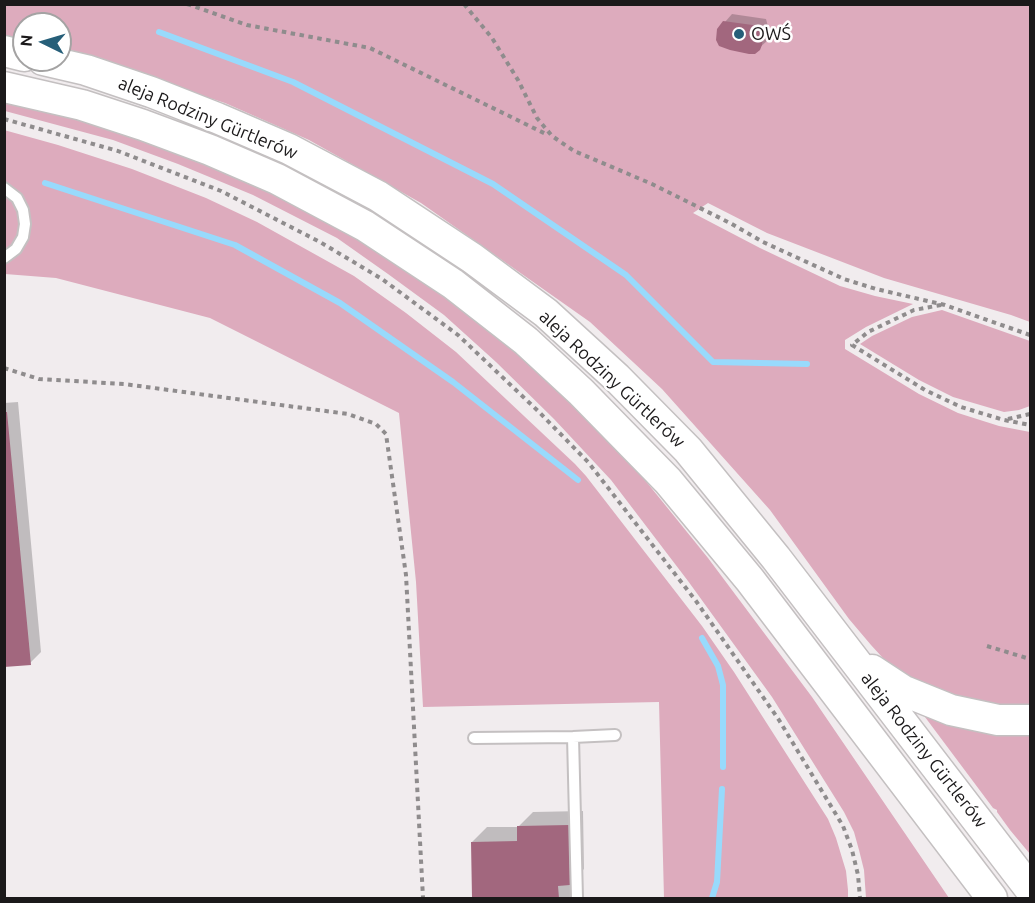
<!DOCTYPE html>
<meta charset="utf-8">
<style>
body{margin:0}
#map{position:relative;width:1035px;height:903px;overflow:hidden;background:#f1ecee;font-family:Ubuntu,sans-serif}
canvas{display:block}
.frame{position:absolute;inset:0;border:6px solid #1b191a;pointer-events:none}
.north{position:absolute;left:12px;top:12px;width:60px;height:60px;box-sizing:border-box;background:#fff;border:2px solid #a4a3a3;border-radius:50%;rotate:275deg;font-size:16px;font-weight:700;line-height:24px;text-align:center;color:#1b191a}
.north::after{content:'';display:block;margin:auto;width:21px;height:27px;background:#265f79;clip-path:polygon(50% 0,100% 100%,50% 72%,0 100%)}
</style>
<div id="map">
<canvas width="1035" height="903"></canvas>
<div class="frame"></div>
<div class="north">N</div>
</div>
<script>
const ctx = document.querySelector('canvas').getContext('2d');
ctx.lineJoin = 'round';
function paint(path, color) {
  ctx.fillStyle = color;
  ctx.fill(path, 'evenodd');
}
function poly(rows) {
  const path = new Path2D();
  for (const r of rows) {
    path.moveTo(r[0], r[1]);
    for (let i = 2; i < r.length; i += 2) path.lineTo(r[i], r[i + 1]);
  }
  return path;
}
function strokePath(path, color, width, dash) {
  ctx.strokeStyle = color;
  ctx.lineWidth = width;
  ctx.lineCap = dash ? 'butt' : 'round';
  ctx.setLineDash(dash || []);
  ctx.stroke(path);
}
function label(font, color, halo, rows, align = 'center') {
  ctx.font = font + ' Ubuntu,sans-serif';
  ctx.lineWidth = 5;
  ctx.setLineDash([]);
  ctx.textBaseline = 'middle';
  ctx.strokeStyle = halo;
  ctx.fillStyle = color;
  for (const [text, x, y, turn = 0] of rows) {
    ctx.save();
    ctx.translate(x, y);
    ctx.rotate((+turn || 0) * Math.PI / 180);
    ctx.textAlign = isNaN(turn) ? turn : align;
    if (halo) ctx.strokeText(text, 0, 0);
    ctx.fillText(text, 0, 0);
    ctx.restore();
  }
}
paint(poly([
 [4,5,1030,5,1030,322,1011,315,884,278,767,233,708,203,693,213,760,248,840,286,875,296,913,304,866,327,845,340,845,349,919,394,958,413,999,426,1030,432,1030,708,956,702,893,669,871,645,849,619,770,510,662,389,590,322,421,203,309,140,225,103,60,50,60,24,24,24,24,40,5,36],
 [4,99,116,128,259,185,343,229,453,301,510,346,569,401,632,464,708,558,812,697,949,898,866,898,864,870,859,850,854,832,844,812,772,697,688,581,611,480,554,419,496,362,444,315,388,274,337,238,253,195,178,164,113,140,5,111],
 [4,130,58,145,132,169,206,198,257,222,354,276,406,313,456,352,575,464,586,476,702,626,734,672,828,819,836,838,846,871,848,890,848,898,664,898,659,702,423,707,416,582,399,413,210,318,56,278,5,274],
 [942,310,1030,341,1030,406,1019,410,1004,412,953,397,919,380,860,344,872,336,912,317],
 [922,713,1030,731,1030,854,1010,830,997,812,997,810,993,808]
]), '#ddabbd');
paint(poly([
 [732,14,766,19,769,30,767,41,759,48,725,22],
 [18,402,41,652,30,663,4,666,4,403],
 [583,811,584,869,573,880,573,898,473,898,472,842,487,827,518,827,533,812]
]), '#0003');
strokePath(poly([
 [159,32,293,82,493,184,626,275,713,362,807,364],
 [45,183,235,245,340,303,453,382,578,480],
 [702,638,718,666,723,685,723,767],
 [712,898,717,882,722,789]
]), '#98dafc', 6);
paint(poly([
 [723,21,760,26,763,38,762,45,760,50,755,54,749,54,730,50,719,46,716,40,717,29],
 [4,412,7,412,31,665,4,667],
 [569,825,570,885,558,886,559,898,472,898,471,842,517,841,517,826]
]), '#a2677e');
const lane = poly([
 [4,188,17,198,23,210,25,224,23,237,16,249,4,258],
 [573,737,577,898],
 [474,738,573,737,615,735]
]);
const secondary = poly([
 [4,51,24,56],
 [43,60,86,70,151,92,217,118,289,149,378,196,472,258,546,313,617,378,688,450,776,558,1030,889],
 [4,87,82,105,143,125,210,150,277,179,365,226,453,284,526,341,581,392,668,481,750,580,992,898],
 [872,670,904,691,951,710,998,720,1030,720]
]);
strokePath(lane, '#c4c0c1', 14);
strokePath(secondary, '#c4c0c1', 33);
strokePath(poly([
 [187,4,247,25,370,48,548,135],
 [464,4,492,38,518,80,537,118,552,136,574,151,652,184,730,223,763,242,844,279,876,289,945,305,1030,335],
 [4,119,118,151,221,191,320,242,382,279,458,335,538,411,588,462,696,601,779,720,843,826,852,850,858,875,860,898],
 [941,305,914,310,868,332,852,345,925,390,961,407,1004,420,1030,425],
 [4,368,39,379,124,384,348,414,376,424,386,434,406,575,423,898],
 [1008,419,1030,414],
 [987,646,1030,659]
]), '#8f8c8d', 4, [4.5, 4.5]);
strokePath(lane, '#fff', 10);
strokePath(secondary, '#fff', 30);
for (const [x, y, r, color] of [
 [739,34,6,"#265f79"]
]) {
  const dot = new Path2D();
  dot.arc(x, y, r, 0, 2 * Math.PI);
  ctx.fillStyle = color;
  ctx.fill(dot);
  strokePath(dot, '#fff', 2);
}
label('18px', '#1b191a', '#fff', [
 ["OWŚ",751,34]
], 'left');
label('18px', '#1b191a', '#fff', [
 ["aleja Rodziny Gürtlerów",208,118,22],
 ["aleja Rodziny Gürtlerów",612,379,43],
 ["aleja Rodziny Gürtlerów",924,750,52]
]);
</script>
